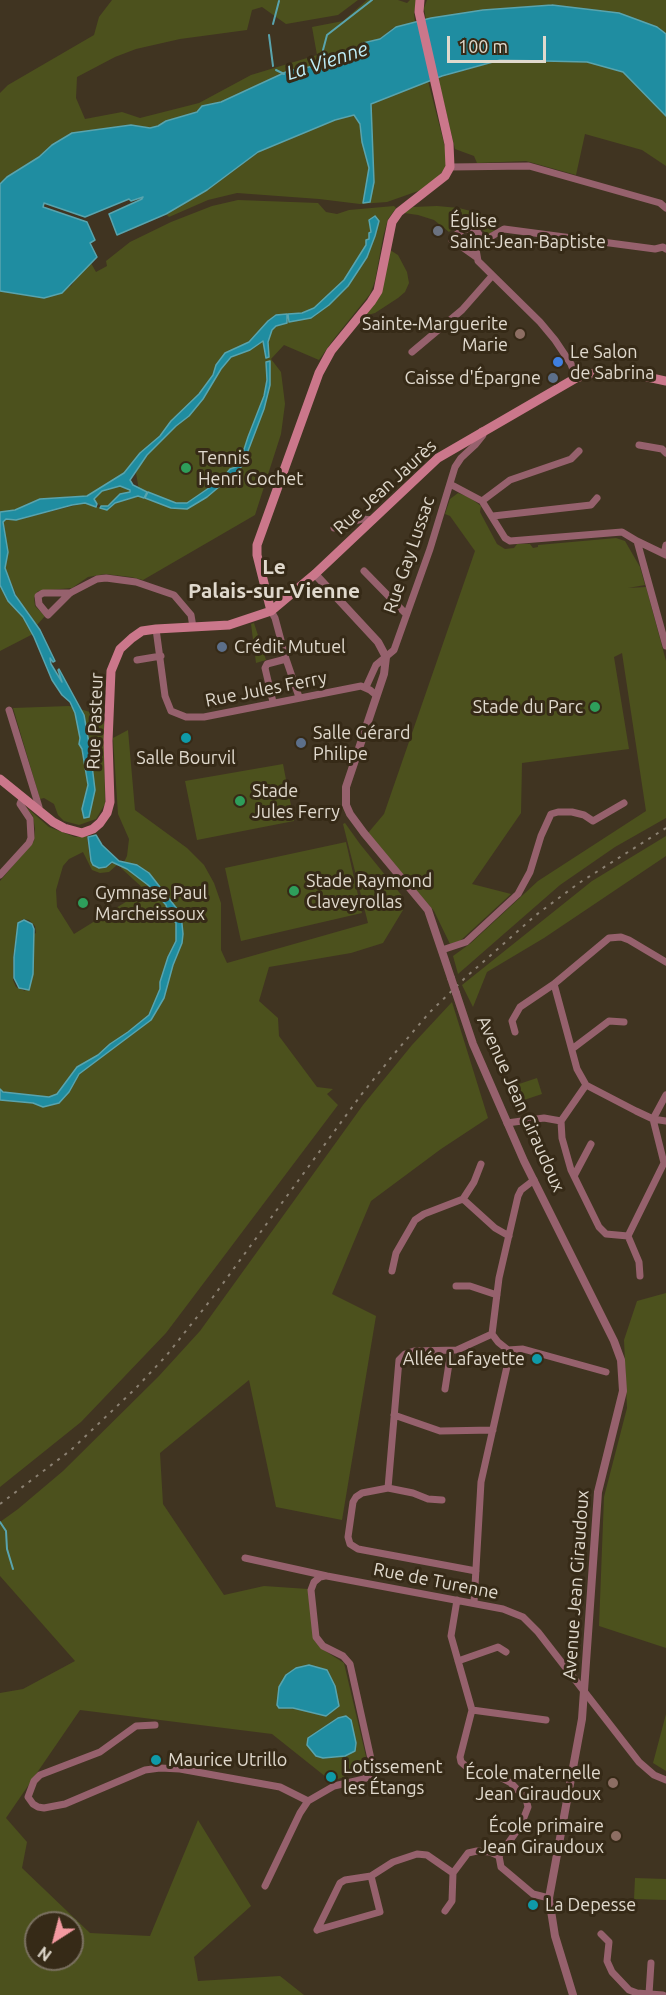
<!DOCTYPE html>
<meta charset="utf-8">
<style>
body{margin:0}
#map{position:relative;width:666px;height:1995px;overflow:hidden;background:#403421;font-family:Ubuntu,sans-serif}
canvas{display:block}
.north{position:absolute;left:24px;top:1911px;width:60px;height:60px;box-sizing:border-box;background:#362a17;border:2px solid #7a7060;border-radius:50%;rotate:216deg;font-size:16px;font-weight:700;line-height:24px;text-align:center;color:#e0d9cd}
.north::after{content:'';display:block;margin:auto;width:21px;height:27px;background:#f49aa1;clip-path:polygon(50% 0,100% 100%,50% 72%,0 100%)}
.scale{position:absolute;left:447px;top:36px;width:99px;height:27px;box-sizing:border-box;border:3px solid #e0d9cd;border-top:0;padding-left:8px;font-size:18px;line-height:21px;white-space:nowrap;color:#e0d9cd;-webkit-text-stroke:4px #362a17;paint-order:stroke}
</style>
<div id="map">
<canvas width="666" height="1995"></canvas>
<div class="north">N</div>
<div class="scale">100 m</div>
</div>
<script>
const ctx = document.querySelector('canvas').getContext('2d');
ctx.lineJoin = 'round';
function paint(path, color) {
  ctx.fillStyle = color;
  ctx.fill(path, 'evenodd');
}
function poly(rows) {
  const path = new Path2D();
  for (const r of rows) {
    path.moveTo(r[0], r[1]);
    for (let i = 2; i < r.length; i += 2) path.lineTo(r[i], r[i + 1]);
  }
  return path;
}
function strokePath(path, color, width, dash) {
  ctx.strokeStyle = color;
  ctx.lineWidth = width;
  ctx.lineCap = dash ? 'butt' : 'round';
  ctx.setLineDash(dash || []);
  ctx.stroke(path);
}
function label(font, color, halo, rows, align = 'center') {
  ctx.font = font + ' Ubuntu,sans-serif';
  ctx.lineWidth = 6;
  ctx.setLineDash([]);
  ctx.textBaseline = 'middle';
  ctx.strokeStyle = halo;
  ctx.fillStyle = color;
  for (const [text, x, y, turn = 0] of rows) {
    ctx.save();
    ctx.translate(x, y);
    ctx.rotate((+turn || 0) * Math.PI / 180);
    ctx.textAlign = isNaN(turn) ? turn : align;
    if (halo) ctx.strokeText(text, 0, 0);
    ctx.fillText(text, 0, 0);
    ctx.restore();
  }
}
paint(poly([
 [112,0,358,0,338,15,286,24,262,7,252,10,247,30,180,39,136,49,115,57,77,77,76,98,85,119,122,112,140,118,199,103,251,75,317,55,312,27,343,21,367,0,398,0,407,3,410,0,417,0,414,13,415,23,393,28,380,39,363,43,349,54,325,64,288,71,221,102,202,106,197,112,166,121,158,126,150,128,131,125,72,133,52,145,39,157,7,177,0,184,0,93,8,85,94,35,99,17],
 [427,0,666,0,666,34,657,27,582,9,552,5,483,10,426,20,424,8],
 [500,60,587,62,623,72,666,116,666,166,642,150,585,134,576,175,526,161,477,163,474,156,455,149,438,78],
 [428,81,446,151,446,167,438,177,421,190,387,202,360,204,319,199,237,193,208,200,169,217,166,214,207,190,258,152,335,120,354,115,370,104],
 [238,200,318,203,326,212,337,214,349,210,394,206,396,208,388,219,383,237,375,281,370,294,333,340,319,360,284,345,271,359,281,372,285,404,281,434,255,515,143,580,131,577,105,574,88,577,72,588,38,591,34,598,35,606,45,616,37,625,29,613,20,604,5,568,8,552,3,522,6,519,16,520,85,503,107,510,115,503,140,496,136,473,140,455,128,470,130,493,120,494,108,506,101,506,87,497,78,496,40,499,16,510,0,512,0,291,44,298,71,286,82,270,91,263,96,272,107,266,106,261,130,242,171,222,212,206],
 [437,206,459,208,482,214,493,219,496,223,496,229,488,235,476,224,464,223,453,228,449,232,434,220,418,215,404,213,413,207],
 [390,250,398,255,407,272,409,283,405,292,398,298,375,313,364,316],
 [458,493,469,497,481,506,480,512,497,544,505,549,514,548,517,544,530,544,533,548,538,547,538,545,616,538,625,541,640,567,645,585,628,588,646,587,666,661,666,818,615,847,560,885,458,974,453,956,471,943,538,881,646,811,622,653,614,657,629,749,522,763,521,813,472,884,511,894,460,941,450,944,434,911,368,833,384,814,475,551,450,516,445,514,450,499],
 [0,585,8,601,23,617,33,634,0,651],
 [254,623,266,660,256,663,251,624],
 [69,706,104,716,105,804,96,819,79,825,64,821,58,815,54,804,44,798,40,799,13,708],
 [128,730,135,810,187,848,204,865,214,883,221,903,221,950,227,963,368,923,343,824,345,823,360,844,403,897,403,910,383,943,351,953,269,967,259,1001,278,1018,279,1036,317,1087,333,1089,327,1094,338,1105,166,1333,81,1422,0,1487,0,881,34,841,35,829,33,816,25,806,49,827,75,837,87,836,90,861,95,867,105,868,113,863,117,865,109,872,100,873,92,870,83,852,69,859,63,866,56,890,57,907,74,934,145,890,121,868,127,856,129,839,118,814,113,738],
 [23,919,29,920,35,926,36,933,34,934,25,991,16,987,13,980,13,957,18,923],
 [283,764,294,821,197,840,185,781],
 [666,836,666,856,544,938,487,972,473,1007,462,985,592,881],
 [346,842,362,913,241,941,225,868],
 [452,1002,488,1118,441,1149,371,1201,332,1294,376,1316,342,1520,276,1507,249,1380,160,1453,163,1504,224,1595,264,1586,308,1589,314,1640,322,1649,344,1663,367,1761,361,1772,331,1781,272,1734,80,1710,6,1818,27,1842,22,1868,90,1933,150,1936,198,1820,251,1906,194,1957,198,1981,280,1976,304,1995,0,1995,0,1693,23,1689,75,1661,0,1576,0,1522,18,1509,63,1471,158,1377,200,1331,363,1105,412,1045],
 [36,1923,72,1923,72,1959,36,1959],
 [537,1078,542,1094,512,1104,507,1088],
 [666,1293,666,1648,599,1626,604,1497,627,1408,624,1340,637,1301],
 [666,1714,666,1771,653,1763],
 [635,1878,666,1879,666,1900,634,1899]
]), '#4c511d');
const water = poly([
 [552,5,619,13,657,27,666,34,666,116,623,72,587,62,500,60,442,76,371,104,374,182,370,202,363,203,369,168,362,142,360,124,354,115,335,120,258,152,207,190,166,214,117,235,109,214,142,199,143,197,131,201,129,199,85,217,44,203,43,207,87,222,95,240,90,243,97,257,62,293,44,298,0,291,0,184,7,177,39,157,52,145,72,133,131,125,150,128,158,126,166,121,197,112,202,106,221,102,288,71,325,64,349,54,363,43,380,39,396,27,431,18,483,10,552,5],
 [375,216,379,221,375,236,367,257,348,286,329,305,311,318,289,322,288,314,302,313,314,308,344,280,366,245,366,240,369,239,369,233,371,232,369,220,375,216],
 [287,314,287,323,276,326,272,330,268,342,269,357,266,358,263,341,250,350,231,357,221,369,203,399,189,416,176,426,147,455,130,480,133,485,147,492,144,498,138,496,115,503,107,510,100,508,101,506,108,506,120,494,130,492,130,490,120,486,102,491,94,499,97,504,96,507,85,503,72,505,16,520,6,519,3,522,8,552,5,568,15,595,40,630,55,661,53,662,50,658,51,664,62,682,58,670,59,669,84,715,90,749,95,790,89,817,84,818,82,809,88,785,82,749,79,744,80,738,75,713,70,702,62,695,52,680,34,637,23,617,8,601,0,585,0,512,15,510,40,499,87,496,124,473,140,453,160,436,171,421,199,394,213,375,216,365,225,353,249,342,268,321,276,315,287,314],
 [270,361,270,385,264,409,243,464,239,470,207,497,187,509,171,508,145,498,148,492,176,503,187,503,222,479,230,469,236,467,240,462,248,437,264,396,267,380,266,362,270,361],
 [96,835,102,845,119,861,137,865,149,873,181,914,183,934,182,943,173,965,164,998,151,1020,79,1074,69,1092,59,1103,43,1107,33,1103,0,1100,0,1089,3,1092,49,1097,57,1094,77,1067,98,1055,110,1044,128,1032,149,1015,160,989,160,982,168,957,176,941,176,923,169,916,166,905,148,885,127,869,112,862,106,867,99,868,93,865,91,861,88,837,96,835],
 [24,920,32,924,34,929,33,974,29,990,19,988,14,978,14,957,18,923,24,920],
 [309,1665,327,1670,335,1686,339,1706,326,1716,293,1708,279,1708,277,1705,279,1687,286,1675,296,1668,309,1665],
 [346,1716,351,1720,356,1743,355,1751,345,1756,323,1758,316,1756,307,1745,308,1738,338,1718,346,1716]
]);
paint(water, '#1f8da1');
strokePath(water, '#59a4ae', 1.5);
strokePath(poly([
 [273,24,279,1],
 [269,35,273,66],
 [328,63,323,50,327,35,372,0],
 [276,70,284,74],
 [0,1522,6,1531,7,1549,13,1569]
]), '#59a4ae', 2);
strokePath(poly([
 [450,167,529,166,660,203,666,208],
 [476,257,452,240,457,234,464,229,476,230,484,241],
 [412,352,462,310,492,276],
 [576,378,571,364,555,340,540,322,478,261,476,249,480,243,504,229,655,249,663,247,666,249],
 [639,445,662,449,666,453],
 [450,484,482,501,505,538,510,541,622,532,637,541,666,646],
 [482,501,510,480,571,459,579,451],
 [493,516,591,505,597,498],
 [334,528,362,519,373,520],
 [637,541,666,555],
 [664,554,666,545],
 [364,571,406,614],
 [70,593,43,593,38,596,39,604,48,615,70,593,97,579,106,578,136,582,174,595,191,615,193,627],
 [271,611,275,618,286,659,299,697],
 [156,629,165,696,171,711,186,717,204,717,361,686,370,690,376,695],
 [137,660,161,656],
 [366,687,376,665,394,650,430,549,455,467,461,458,475,445,483,435,482,431],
 [273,702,265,668,267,664,286,659],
 [9,710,39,807,39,810],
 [0,875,29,843,31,838,30,819,20,804,23,797],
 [442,950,466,942,518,894,530,872,541,836,551,814,558,812,572,812,584,815,593,821,624,803],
 [515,1032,512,1021,520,1007,554,984],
 [572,1049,609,1021,624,1022],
 [586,1085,577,1069,554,984,609,938,621,937,629,940,666,962],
 [666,1095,653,1119,664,1163,666,1163],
 [561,1121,562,1138,571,1170,599,1227,606,1234,628,1236],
 [507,1123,544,1118,561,1121,586,1085,636,1111,653,1119,666,1121],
 [574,1176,591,1144],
 [463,1199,495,1228,509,1236],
 [392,1271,396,1253,415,1220,424,1214,463,1199,474,1182,481,1164],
 [640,1276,639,1262,628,1236,664,1163],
 [456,1286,470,1286,497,1295],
 [508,1350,498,1342,492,1334,499,1278,518,1196,521,1190,534,1180],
 [508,1350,523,1349,606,1372],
 [445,1389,451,1351],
 [394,1415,440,1431,493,1430],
 [388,1488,413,1493,428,1499,442,1500],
 [245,1558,327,1576,503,1609,523,1617,538,1632,639,1762,654,1775,666,1780],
 [476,1571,358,1549,350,1544,348,1537,353,1502,356,1497,362,1493,388,1488,399,1360,405,1354,414,1351,457,1350,492,1334],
 [457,1600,451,1636,472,1710,460,1757,461,1762,468,1768,498,1776,511,1783,526,1799,528,1807,521,1825,499,1856],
 [474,1603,481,1482,508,1362,508,1350],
 [458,1661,498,1647,506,1652],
 [472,1710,546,1720],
 [155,1725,136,1726,100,1752,40,1775,34,1781,28,1797,33,1804,38,1807,44,1808,65,1804,145,1770,160,1768,180,1769,280,1787,308,1801],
 [265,1886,300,1813,308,1801,334,1786,364,1779,370,1775,373,1768,350,1664,343,1656,323,1646,316,1637,311,1590,314,1582,320,1577,325,1576],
 [445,1911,452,1901,453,1873],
 [317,1930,340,1883,345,1880,371,1876,393,1862,417,1854,427,1855,453,1873,468,1853,477,1851,490,1852,499,1856,501,1867,533,1894,549,1898],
 [317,1930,380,1912,371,1876],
 [601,1934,609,1942,607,1961,612,1972,629,1990,637,1993,663,1995],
 [649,1994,651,1963]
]), '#96616d', 7);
strokePath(poly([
 [315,574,378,642,386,657,384,674,346,787,346,805,350,814,364,833,428,910,451,978],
 [456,993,473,1044,524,1161,614,1341,621,1360,623,1391,598,1492,582,1719,549,1898,555,1936,573,1995]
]), '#96616d', 8);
strokePath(poly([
 [271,611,257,555,257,545,319,373,331,351,371,302,378,291,392,222,399,212,445,176,450,167,449,144,419,12,420,0],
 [0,779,53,822,64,828,82,833,93,829,100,823,107,813,110,802,108,741,111,671,120,649,132,638,142,631,156,629,229,625,271,611,315,574,438,458,576,378,598,372,614,372,629,373,666,381]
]), '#cb778b', 9);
strokePath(poly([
 [0,1504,71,1450,136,1388,166,1356,213,1297,361,1095,394,1054,429,1013,465,978,536,915,579,883,666,828]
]), '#8b8172', 2, [3, 6]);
strokePath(poly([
 [451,978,456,993]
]), '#96616d', 8);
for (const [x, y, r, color] of [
 [438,231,6,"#6b7280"],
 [520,334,6,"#8d6e63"],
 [558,362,6,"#3f7fe0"],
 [553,378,6,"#5c6f8a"],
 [186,468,6,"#2e9e5b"],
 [222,647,6,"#5c6f8a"],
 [595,707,6,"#2e9e5b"],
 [186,738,6,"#0f9aa8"],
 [301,743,6,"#5c6f8a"],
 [240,801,6,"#2e9e5b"],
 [294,891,6,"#2e9e5b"],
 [83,903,6,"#2e9e5b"],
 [537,1359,6,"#0f9aa8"],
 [156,1760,6,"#0f9aa8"],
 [331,1777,6,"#0f9aa8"],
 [613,1783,6,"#8d6e63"],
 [616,1836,6,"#8d6e63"],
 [533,1905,6,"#0f9aa8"]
]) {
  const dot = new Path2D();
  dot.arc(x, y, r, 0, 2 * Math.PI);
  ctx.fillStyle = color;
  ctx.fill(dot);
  strokePath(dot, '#362a17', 2);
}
label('18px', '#e0d9cd', '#362a17', [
 ["Église",450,221],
 ["Saint-Jean-Baptiste",450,242],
 ["Sainte-Marguerite",508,324,"right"],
 ["Marie",508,345,"right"],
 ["Le Salon",570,352],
 ["de Sabrina",570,373],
 ["Caisse d'Épargne",541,378,"right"],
 ["Tennis",198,458],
 ["Henri Cochet",198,479],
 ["Crédit Mutuel",234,647],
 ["Stade du Parc",583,707,"right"],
 ["Salle Gérard",313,733],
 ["Philipe",313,754],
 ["Salle Bourvil",186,758,"center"],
 ["Stade",252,791],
 ["Jules Ferry",252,812],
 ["Stade Raymond",306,881],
 ["Claveyrollas",306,902],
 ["Gymnase Paul",95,893],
 ["Marcheissoux",95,914],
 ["Allée Lafayette",525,1359,"right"],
 ["Maurice Utrillo",168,1760],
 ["Lotissement",343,1767],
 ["les Étangs",343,1788],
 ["École maternelle",601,1773,"right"],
 ["Jean Giraudoux",601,1794,"right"],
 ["École primaire",604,1826,"right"],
 ["Jean Giraudoux",604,1847,"right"],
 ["La Depesse",545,1905]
], 'left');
label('18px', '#e0d9cd', '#362a17', [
 ["Rue Jean Jaurès",385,487,-42],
 ["Rue Gay Lussac",409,555,-71],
 ["Rue Jules Ferry",266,689,-11],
 ["Rue Pasteur",95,721,-88],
 ["Avenue Jean Giraudoux",521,1104,66],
 ["Rue de Turenne",436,1581,11],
 ["Avenue Jean Giraudoux",576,1585,-86]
]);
label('italic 20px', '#beedf8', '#362a17', [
 ["La Vienne",327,61,-18]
]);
label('bold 21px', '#e0d9cd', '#362a17', [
 ["Le",274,567],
 ["Palais-sur-Vienne",274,591]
]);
</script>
